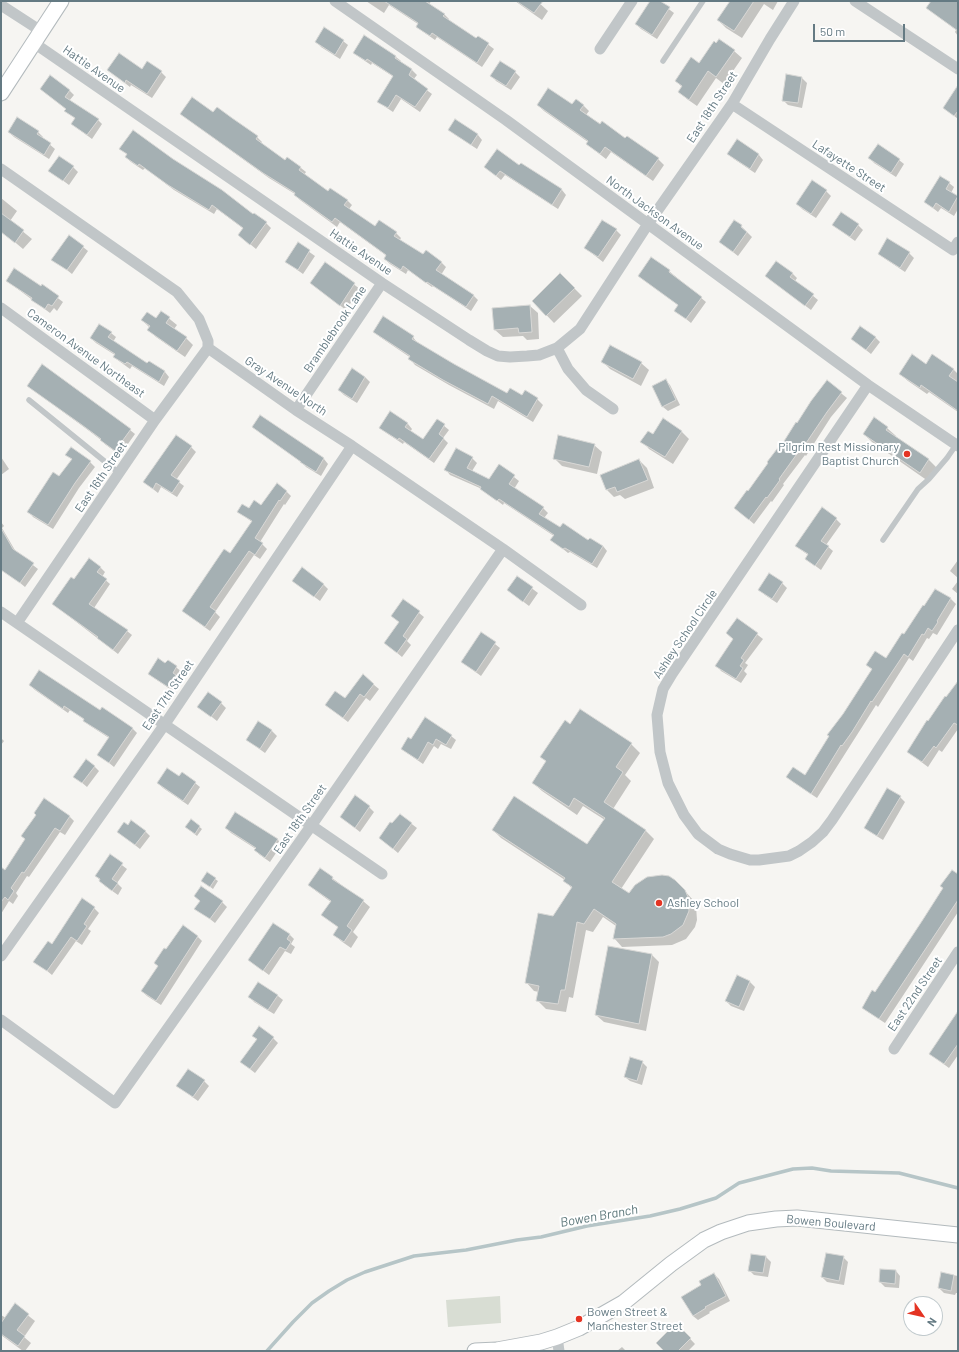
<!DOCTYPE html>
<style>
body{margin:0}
#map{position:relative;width:959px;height:1352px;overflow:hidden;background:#f6f5f2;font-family:Barlow,sans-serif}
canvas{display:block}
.frame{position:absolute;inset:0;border:2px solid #647a83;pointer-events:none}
.north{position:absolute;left:903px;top:1296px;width:40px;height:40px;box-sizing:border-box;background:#fff;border:1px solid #c1cacd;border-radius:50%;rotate:124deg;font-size:11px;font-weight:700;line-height:16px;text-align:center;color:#647a83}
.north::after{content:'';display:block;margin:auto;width:14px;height:18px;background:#e43423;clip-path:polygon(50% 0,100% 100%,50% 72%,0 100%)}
.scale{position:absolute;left:813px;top:24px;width:92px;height:18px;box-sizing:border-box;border:2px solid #647a83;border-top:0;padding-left:5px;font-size:12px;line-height:14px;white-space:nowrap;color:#647a83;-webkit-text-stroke:3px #fff;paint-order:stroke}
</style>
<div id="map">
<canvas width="959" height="1352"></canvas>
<div class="frame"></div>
<div class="north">N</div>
<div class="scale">50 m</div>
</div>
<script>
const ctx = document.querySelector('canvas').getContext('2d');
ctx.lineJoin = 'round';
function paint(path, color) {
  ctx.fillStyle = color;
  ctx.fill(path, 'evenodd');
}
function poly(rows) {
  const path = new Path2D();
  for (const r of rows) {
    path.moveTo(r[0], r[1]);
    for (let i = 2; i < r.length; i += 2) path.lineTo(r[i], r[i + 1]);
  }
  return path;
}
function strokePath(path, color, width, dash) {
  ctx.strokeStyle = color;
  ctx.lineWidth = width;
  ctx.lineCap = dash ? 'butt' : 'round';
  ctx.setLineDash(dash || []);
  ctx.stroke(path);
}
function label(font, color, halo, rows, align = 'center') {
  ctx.font = font + ' Barlow,sans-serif';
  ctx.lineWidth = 4;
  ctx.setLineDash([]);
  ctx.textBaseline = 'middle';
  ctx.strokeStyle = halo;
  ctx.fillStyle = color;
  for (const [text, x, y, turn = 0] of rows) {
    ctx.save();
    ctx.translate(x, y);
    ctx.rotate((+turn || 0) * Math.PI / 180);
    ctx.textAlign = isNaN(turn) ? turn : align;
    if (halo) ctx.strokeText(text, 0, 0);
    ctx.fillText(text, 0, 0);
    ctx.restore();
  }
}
paint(poly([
 [500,1296,501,1323,448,1327,446,1300]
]), '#d8ddd3');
paint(poly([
 [366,1,431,1,429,5,444,14,449,19,448,20,477,39,478,37,494,49,482,67,437,37,435,40,422,31,417,26,418,24,389,5,384,13],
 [515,1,537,1,548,11,542,20],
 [651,1,658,1,674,13,657,39,641,29,636,24],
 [731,1,778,1,773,10,764,4,742,38,726,28,718,20],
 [932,1,958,1,958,36,955,32,956,30,927,8],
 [364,36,396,57,401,61,400,63,412,70,417,75,413,80,432,94,420,112,401,99,393,112,378,102,394,77,372,63,371,65,359,57,354,53],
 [343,41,348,45,340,59,321,47,317,42],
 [734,51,742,58,724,84,716,78,697,106,687,99,679,92,682,87,676,81,699,64],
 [108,70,142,70,161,72,166,77,152,98,131,85,130,87],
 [515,72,520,77,511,90,496,81,492,76],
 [802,78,807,83,802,108,788,105,783,100],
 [41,89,69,90,74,95,69,101,98,120,102,124,92,139,77,128,76,119,65,111,66,109],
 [958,94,958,119,944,108],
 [538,105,583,105,589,111,586,115,625,139,627,137,658,159,664,165,653,181,611,152,606,159,593,149,587,144,588,142,544,111],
 [213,113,257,137,262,142,260,144,285,161,287,159,301,168,306,172,304,175,329,192,347,200,352,205,349,209,375,228,379,222,396,233,401,238,399,241,423,256,441,262,446,267,441,275,473,295,478,300,471,311,433,286,432,287,408,270,406,274,390,264,385,259,387,256,340,222,337,227,300,200,295,194,269,178,186,118],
 [455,120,478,135,482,140,477,149,454,134,449,129],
 [9,132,38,132,43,137,42,138,55,149,49,159,14,137],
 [737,141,759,155,763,160,755,173,734,159,729,154],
 [121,149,254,216,266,223,271,228,256,249,239,235,244,229,217,209,214,214,174,190,145,168,143,170,131,162,126,157,128,155],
 [870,158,899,160,904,164,896,177,874,163],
 [522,164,562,190,566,195,558,209,505,175,501,180,485,167,520,167],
 [73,167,78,172,69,185,50,171],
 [949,183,954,187,951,193,958,198,958,209,954,216,941,208,938,212,925,202],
 [826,191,831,196,816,218,802,209,798,204],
 [1,198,17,211,10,221,32,239,23,249,4,233,1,226],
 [833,225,858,225,863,230,855,241],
 [741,226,752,237,738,256,720,242],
 [616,230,621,235,603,262,585,248],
 [298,244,315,256,303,274,286,262],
 [83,247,88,251,72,274,53,259],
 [879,253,909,253,914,258,905,272,884,258],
 [325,263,360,289,346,310,311,283],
 [669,271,706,302,691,323,675,310,678,305,644,280],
 [792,273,797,278,795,281,818,300,811,310,771,280],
 [560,274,582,296,554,323,533,301],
 [7,281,42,287,42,286,63,302,57,311,54,308,50,313],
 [530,306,538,313,539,339,527,340,523,336,503,337,495,330],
 [161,312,177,325,174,329,186,338,193,345,185,357,156,337,149,329,150,328,142,320,156,320],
 [374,332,413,337,418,344,453,365,508,394,537,399,543,405,533,422,498,401,494,409,449,385,415,365,410,359,411,358,380,337],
 [111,333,116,337,113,342,148,364,149,362,165,372,169,377,164,386,132,366,130,369,119,361,115,357,115,355,96,343,91,338],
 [875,337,880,342,871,354,852,339],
 [602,361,641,363,649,370,641,386,610,369],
 [926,365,953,369,958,374,958,412,929,392,927,394,908,381,900,374],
 [352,369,365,377,370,382,357,403,344,395,339,390],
 [665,380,670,385,680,405,668,411,663,407],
 [827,382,847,398,831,417,806,456,805,455,783,484,784,485,772,502,771,501,754,524,740,512,748,492],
 [28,386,130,430,135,434,120,455,106,445,101,440,88,430,33,390],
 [390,413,408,424,412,429,410,432,423,441,437,420,449,430,443,438,448,443,434,463,404,442,403,444,385,432,380,428],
 [261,416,324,459,328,464,321,476,306,467],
 [664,420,682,432,689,439,673,464,649,449,642,441,653,436],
 [887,428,896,436,895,437,929,460,937,468,928,481,872,442,864,434],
 [594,445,602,452,597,474,562,466,554,458],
 [191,447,196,452,176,480,184,486,177,497,161,487,158,493,144,482],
 [67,454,90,462,95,467,79,488,53,529,33,517,29,512,60,478,72,460],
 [1,457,9,469,1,475],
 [472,458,477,463,472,471,490,480,500,466,519,481,514,489,543,508,548,513,544,518,560,528,589,542,590,539,603,546,607,551,597,568,570,552,568,553,552,540,554,536,504,503,503,505,482,489,450,475,446,470],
 [639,460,647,468,654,488,625,499,620,495,614,497,607,490],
 [286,491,291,496,285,505,284,504,260,542,267,549,260,559,254,555,215,612,220,617,210,631,188,615,252,522,239,512,261,507],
 [836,519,841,524,826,545,833,551,821,570,806,559,808,555,796,546],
 [1,522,4,526,2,528,16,552,38,569,25,587,8,573,1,561],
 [958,560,958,578,950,571],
 [100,567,105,572,102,577,110,584,94,608,127,631,132,635,118,654,53,604,74,580],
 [517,577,538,593,529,606,508,590],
 [293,581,323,584,328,589,320,601],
 [958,581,958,594,952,589],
 [782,583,787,588,777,603,765,595,760,590],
 [936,590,951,599,956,604,937,635,933,633,929,639,927,638,913,661,909,658,878,707,876,705,817,798,793,782,788,777,805,776,872,670,868,665,886,659],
 [403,600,424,617,407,641,411,645,402,657,385,643,400,623,392,616],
 [737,619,763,639,745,663,748,665,744,671,747,674,741,683,721,671,717,666,734,639,727,633],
 [481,633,500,648,481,676,462,662],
 [168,661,182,672,178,678,180,680,173,691,154,678,149,673,166,665],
 [363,676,379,689,370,701,366,698,348,722,326,705,345,699],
 [958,682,958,729,942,752,939,750,928,767,908,752],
 [30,685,100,712,102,708,133,729,137,733,114,767,98,754,109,738,89,725,85,720,70,710,68,713,35,690],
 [221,703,226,708,217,721,199,707],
 [580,710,631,744,640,753,625,775,631,781,613,809,646,831,654,839,621,889,629,895,675,880,693,900,696,906,697,920,695,927,686,939,672,945,622,947,614,938,616,926,603,917,593,932,586,930,573,998,569,997,566,1012,546,1009,537,1000,539,992,534,991,526,982,553,917,572,889,565,880,501,838,493,830,588,846,605,820,583,806,577,815,542,791,533,783,547,762,542,757,570,725],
 [258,722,272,731,277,736,265,753,247,740],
 [451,736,456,740,451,749,441,744,438,749,434,746,423,764,407,753,402,748,411,741],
 [1,738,4,741,1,745],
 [94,766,99,771,87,787,74,776],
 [179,778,195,783,200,787,188,805,163,788,158,783],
 [887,789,900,797,905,802,883,840,870,832,865,827],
 [369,807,374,812,360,832,341,817],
 [37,815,70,817,74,821,65,835,60,832,29,877,27,876,16,893,18,896,13,904,9,901,1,914,1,876,25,839],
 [400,815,417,828,398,853,380,838],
 [191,820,202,829,197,836,186,827],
 [226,828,277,839,282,844,270,862,260,855,255,850,256,849,231,833],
 [145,831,150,836,140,849,118,832],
 [110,856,127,869,117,883,122,888,118,895,105,886,96,876],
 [320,869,363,901,370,907,353,932,358,937,351,948,341,941,334,934,339,928,323,915,331,902,316,891,309,885],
 [208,874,218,881,213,889,205,883],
 [958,876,958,912,885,1023,868,1012,863,1007,875,993,944,889,941,886],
 [222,902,227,907,215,923,196,908],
 [94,908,99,913,88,929,91,931,82,945,76,941,52,975,35,961],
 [290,935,294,939,291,944,295,947,291,954,285,951,269,975,249,960],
 [198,937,202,941,161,1005,147,996,142,991,158,966],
 [608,947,652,955,659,962,646,1031,604,1022,596,1015],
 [737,976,750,982,755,987,744,1011,731,1006,726,1001],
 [259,983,278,996,283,1000,274,1014,254,1002,250,997],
 [958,1012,958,1055,949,1068,930,1054],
 [253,1036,273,1038,278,1043,255,1073,241,1062,257,1040],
 [642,1062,647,1067,642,1085,630,1081,625,1077],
 [204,1081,209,1086,198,1101,177,1086],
 [766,1257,771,1262,768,1277,754,1275,749,1270],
 [843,1257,848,1262,844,1285,827,1282,822,1277],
 [896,1271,900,1276,899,1288,885,1287,880,1282],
 [942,1273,958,1276,958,1293,956,1293,955,1295,944,1293,939,1288],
 [714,1274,719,1279,730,1301,709,1312,710,1313,698,1320,693,1316,703,1285],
 [15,1305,35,1321,24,1337,31,1343,25,1351,23,1351,1,1335,1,1315,6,1318],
 [676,1324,695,1344,688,1351,665,1351],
 [622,1347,626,1351,617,1351]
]), '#0003');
strokePath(poly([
 [267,1351,293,1322,312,1303,329,1291,347,1280,365,1272,414,1256,466,1250,517,1240,541,1237,587,1226,650,1216,680,1209,716,1198,739,1183,793,1169,812,1168,831,1171,899,1173,958,1188]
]), '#b6c5c7', 3.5);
const building = poly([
 [384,1,425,1,445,14,443,16,476,38,478,36,489,43,477,63,432,33,430,36,416,27,418,23,384,1],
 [516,1,543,1,534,13,516,1],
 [650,1,660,1,670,7,652,35,635,24,650,1],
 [730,1,754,1,734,31,717,20,730,1],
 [931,1,958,1,958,31,926,8,931,1],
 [324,27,344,40,335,55,315,42,324,27],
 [364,35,396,56,395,58,412,69,409,75,428,89,415,107,396,95,388,108,377,102,393,76,367,59,366,61,353,53,364,35],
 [719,39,735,50,716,77,708,71,689,100,678,92,682,86,675,81,691,57,699,63,714,41,716,43,719,39],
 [119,53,142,69,147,61,162,71,147,94,126,80,125,83,107,70,119,53],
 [500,61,516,71,506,86,490,76,500,61],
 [786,74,802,77,798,103,782,101,786,74],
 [50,75,70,90,65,97,99,119,87,135,71,124,75,118,64,111,66,109,40,89,50,75],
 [958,85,958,111,954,116,943,108,958,85],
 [548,88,572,104,576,99,584,105,580,110,600,124,602,121,625,138,627,136,659,158,646,176,605,147,600,154,586,144,588,141,537,105,548,88],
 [192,97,213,112,217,107,232,118,258,136,256,139,285,160,287,157,301,167,299,170,328,191,330,188,348,200,344,205,375,226,379,220,397,232,394,236,423,254,426,250,442,262,436,270,474,295,466,307,427,282,426,283,403,266,401,270,384,259,386,255,335,218,332,222,294,195,295,193,263,173,180,114,192,97],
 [17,117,39,131,37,134,51,143,44,155,8,132,17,117],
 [455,119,478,134,471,145,448,130,455,119],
 [133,130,173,159,222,190,253,214,254,213,267,222,250,245,238,235,243,228,212,205,209,210,168,185,139,164,138,166,125,157,127,154,119,149,133,130],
 [737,139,759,154,750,169,727,154,737,139],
 [878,144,900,159,891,173,868,158,878,144],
 [497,149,519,165,521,163,562,189,552,205,500,171,496,176,484,167,497,149],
 [59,156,74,166,63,181,48,171,59,156],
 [940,176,950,182,946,189,958,196,949,212,936,203,933,208,924,202,940,176],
 [812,180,827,190,811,214,796,204,812,180],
 [841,212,859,224,850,237,832,225,841,212],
 [1,213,24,230,15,243,1,232,1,213],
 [602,220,617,229,598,257,584,248,602,220],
 [734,220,742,225,741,227,747,232,733,252,719,242,734,220],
 [69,235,84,246,67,270,51,260,69,235],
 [887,238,910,252,900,268,878,254,887,238],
 [298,242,310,250,298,270,285,262,298,242],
 [651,257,670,270,669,272,702,297,686,319,674,311,678,305,638,276,651,257],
 [776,261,793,273,790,277,814,294,805,306,765,276,776,261],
 [325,262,355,283,340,306,310,283,325,262],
 [14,268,41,286,42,284,59,296,52,306,48,304,45,309,31,300,32,298,6,281,14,268],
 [560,273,575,288,546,316,532,301,560,273],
 [530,305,532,332,519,333,518,328,494,330,492,308,530,305],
 [161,311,170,317,166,323,187,337,177,351,147,330,150,326,141,320,147,312,156,318,161,311],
 [383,316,414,336,412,339,454,364,507,393,510,388,522,395,525,390,538,398,527,417,492,396,488,404,443,380,408,359,410,356,373,332,383,316],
 [99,324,112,332,108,337,147,363,149,361,165,371,159,382,127,362,125,364,113,357,115,354,90,338,99,324],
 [860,326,876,337,866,350,851,339,860,326],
 [610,345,642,362,633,379,601,362,610,345],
 [912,354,926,364,932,354,954,369,949,376,958,382,958,411,921,385,920,388,899,374,912,354],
 [42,364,131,429,115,451,100,440,101,439,82,425,27,386,42,364],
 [352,368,365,377,352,399,338,390,352,368],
 [666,379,676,400,662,407,652,386,666,379],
 [827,380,842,392,827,412,800,452,799,451,779,479,780,480,767,498,766,497,749,520,734,508,747,490,748,491,768,463,767,462,780,445,781,446,796,422,797,423,811,401,827,380],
 [390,411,408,423,405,427,423,439,437,419,445,424,439,434,444,438,429,459,399,438,398,440,379,428,390,411],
 [260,415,324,458,316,472,300,462,301,462,252,427,260,415],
 [874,417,888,427,886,430,929,459,920,473,863,434,874,417],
 [663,418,682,431,665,457,640,442,648,431,653,434,663,418],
 [176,435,192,446,171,475,180,481,172,493,156,483,153,489,143,482,176,435],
 [558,435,595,444,589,467,553,459,558,435],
 [71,447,91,461,75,483,48,525,27,512,53,472,59,476,72,459,65,455,71,447],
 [456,448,473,457,467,468,489,479,499,464,515,475,509,484,544,507,539,514,560,527,563,523,588,540,590,538,603,546,592,564,565,548,563,549,550,540,554,535,499,499,497,501,480,489,481,487,444,470,456,448],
 [639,459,648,480,617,492,615,487,606,490,600,475,639,459],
 [277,483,287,491,280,501,279,500,255,538,263,543,255,555,249,551,210,607,216,611,205,627,182,611,224,549,230,553,252,521,237,512,242,504,249,508,254,500,261,505,277,483],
 [822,507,837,518,821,541,829,546,815,566,805,559,808,554,795,546,822,507],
 [1,528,13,549,34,563,20,583,1,570,1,528],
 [89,558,101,567,97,572,107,579,89,604,128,630,113,650,97,638,98,637,52,604,71,577,74,579,89,558],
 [302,567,324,584,314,597,292,581,302,567],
 [769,573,783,582,772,599,758,590,769,573],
 [517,576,533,587,523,602,507,590,517,576],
 [935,589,951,598,937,621,938,622,932,631,928,628,924,635,922,634,908,657,904,654,872,702,871,701,852,732,842,746,841,745,811,794,786,777,793,767,805,775,829,736,827,735,843,714,872,669,866,665,875,651,886,658,902,633,904,634,923,605,924,606,935,589],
 [403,599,420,611,403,636,407,639,397,653,384,643,399,622,391,616,403,599],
 [737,618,758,633,741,658,744,660,740,666,743,668,736,679,715,666,733,639,726,633,737,618],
 [481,632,496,642,476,672,461,662,481,632],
 [158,658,165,663,168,660,177,666,173,673,176,675,168,687,148,674,158,658],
 [39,670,100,710,102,707,133,728,109,763,97,755,109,737,83,721,84,719,64,706,63,709,29,685,39,670],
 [363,674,374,684,364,697,360,694,343,718,325,705,335,691,345,698,363,674],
 [958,681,958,725,954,723,936,748,934,746,922,762,907,752,927,720,928,721,945,696,946,697,958,681],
 [208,692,222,702,211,717,197,707,208,692],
 [580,709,632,743,616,767,623,772,604,802,646,830,612,882,629,893,635,885,647,877,662,875,669,876,675,880,685,890,688,897,689,911,683,925,671,934,663,937,613,939,616,924,594,909,584,924,577,922,565,990,561,990,558,1004,536,1001,539,986,525,983,538,913,553,916,572,887,563,881,565,878,492,830,514,796,587,844,605,818,574,798,569,807,532,783,546,761,540,757,565,720,570,724,580,709],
 [425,717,452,735,446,745,436,739,433,745,428,742,418,760,401,749,408,737,411,739,425,717],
 [258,721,272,730,260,749,246,740,258,721],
 [86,759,95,766,82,783,73,777,86,759],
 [167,768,179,776,182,772,196,782,183,801,157,783,167,768],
 [887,788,901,796,877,836,864,828,887,788],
 [355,795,370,806,355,828,340,817,355,795],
 [44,798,70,816,60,831,55,828,24,873,22,872,11,888,14,891,8,900,5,897,1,902,1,867,5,870,25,839,21,836,36,815,34,813,44,798],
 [235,812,278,839,265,858,254,850,256,848,225,828,235,812],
 [400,814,412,823,393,849,379,838,390,822,392,823,400,814],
 [191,819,200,826,195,834,185,827,191,819],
 [131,820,146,831,135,845,117,832,124,822,128,825,131,820],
 [110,854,123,863,112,879,118,883,112,891,99,881,100,879,95,876,110,854],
 [320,868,333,877,332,879,364,900,347,926,352,930,344,942,333,935,338,927,321,915,331,901,308,885,320,868],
 [952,870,958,874,958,900,879,1019,862,1008,872,990,875,992,922,921,943,888,940,886,952,870],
 [207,872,216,878,210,887,201,881,207,872],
 [201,886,223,901,210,919,194,909,200,901,194,896,201,886],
 [82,898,95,907,84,924,87,926,77,941,71,937,47,971,33,962,48,941,52,944,82,898],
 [273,923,290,934,287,939,291,942,286,950,280,947,263,971,248,960,273,923],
 [183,925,198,936,156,1001,141,991,158,966,154,963,164,948,166,949,183,925],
 [608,946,652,954,639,1024,595,1015,608,946],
 [737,975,750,981,739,1007,725,1001,737,975],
 [258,982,278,995,268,1010,248,997,258,982],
 [958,1011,958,1044,944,1064,929,1054,958,1011],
 [259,1026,274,1037,250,1069,240,1062,257,1039,252,1036,259,1026],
 [630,1057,643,1061,637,1081,624,1077,630,1057],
 [188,1069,205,1080,193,1097,176,1086,188,1069],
 [826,1253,844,1256,839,1281,821,1277,826,1253],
 [751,1254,766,1256,763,1273,748,1271,751,1254],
 [880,1269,896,1270,895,1284,879,1282,880,1269],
 [941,1272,954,1275,951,1291,938,1288,941,1272],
 [714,1273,726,1296,705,1307,706,1308,693,1316,681,1297,701,1285,699,1281,714,1273],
 [15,1303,29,1314,17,1330,25,1336,18,1346,1,1334,1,1323,15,1303],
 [676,1323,691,1338,678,1351,664,1351,656,1343,676,1323]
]);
paint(building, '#a5b0b3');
strokePath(building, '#d7d7d5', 1);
const secondary = poly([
 [1,93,61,1],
 [475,1351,497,1350,541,1342,557,1337,579,1328,623,1303,671,1264,704,1240,721,1232,748,1223,776,1219,797,1218,958,1235]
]);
strokePath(secondary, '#b3babd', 17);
strokePath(poly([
 [663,61,703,1],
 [29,400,119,473],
 [883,540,918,489,929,479,947,458,956,445]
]), '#c1c6c8', 5.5);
strokePath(poly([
 [335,1,506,120,868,385,958,446],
 [855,1,958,69],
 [1,5,41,31],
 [34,43,382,283,469,340,487,351,498,356,510,357,527,356,539,355,557,348,580,329,648,224,732,104,770,39,794,1],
 [600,49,632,1],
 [732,104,953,250,958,242],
 [1,169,177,292,199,319,208,341,208,348],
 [1,308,155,420],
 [208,348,296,410,352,446,503,549,581,605],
 [557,348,568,369,586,390,613,409],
 [868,385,672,674,663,689,657,715,660,752,668,783,684,815,698,834,718,849,730,854,750,860,759,860,789,856,799,851,812,842,823,832,832,820,958,630],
 [296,410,382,283],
 [1,612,382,874],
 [17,623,155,420,208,348],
 [1,956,165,724,352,446],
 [1,1020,115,1103,311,826,503,549],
 [894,1049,958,952],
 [557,1337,559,1351]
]), '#c1c6c8', 11);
strokePath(secondary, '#fff', 15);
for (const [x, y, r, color] of [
 [907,454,4,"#e43423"],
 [659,903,4,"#e43423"],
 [579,1319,4,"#e43423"]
]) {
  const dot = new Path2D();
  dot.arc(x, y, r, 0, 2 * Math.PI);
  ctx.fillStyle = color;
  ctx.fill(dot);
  strokePath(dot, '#fff', 1.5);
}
label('12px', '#647a83', '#fff', [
 ["Hattie Avenue",94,69,35],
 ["East 18th Street",712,107,-57],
 ["Lafayette Street",849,166,33],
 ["North Jackson Avenue",655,213,36],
 ["Hattie Avenue",361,252,34],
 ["Bramblebrook Lane",335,329,-56],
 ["Cameron Avenue Northeast",86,353,36],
 ["Gray Avenue North",286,386,34],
 ["East 16th Street",101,477,-56],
 ["Ashley School Circle",685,634,-56],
 ["East 17th Street",168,695,-56],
 ["East 18th Street",300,819,-55],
 ["East 22nd Street",915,994,-56],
 ["Bowen Boulevard",831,1223,5]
]);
label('12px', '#647a83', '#fff', [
 ["Pilgrim Rest Missionary",899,447,"right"],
 ["Baptist Church",899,461,"right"],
 ["Ashley School",667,903],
 ["Bowen Street &",587,1312],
 ["Manchester Street",587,1326]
], 'left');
label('italic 13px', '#5b7679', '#fff', [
 ["Bowen Branch",599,1216,-10]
]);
</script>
